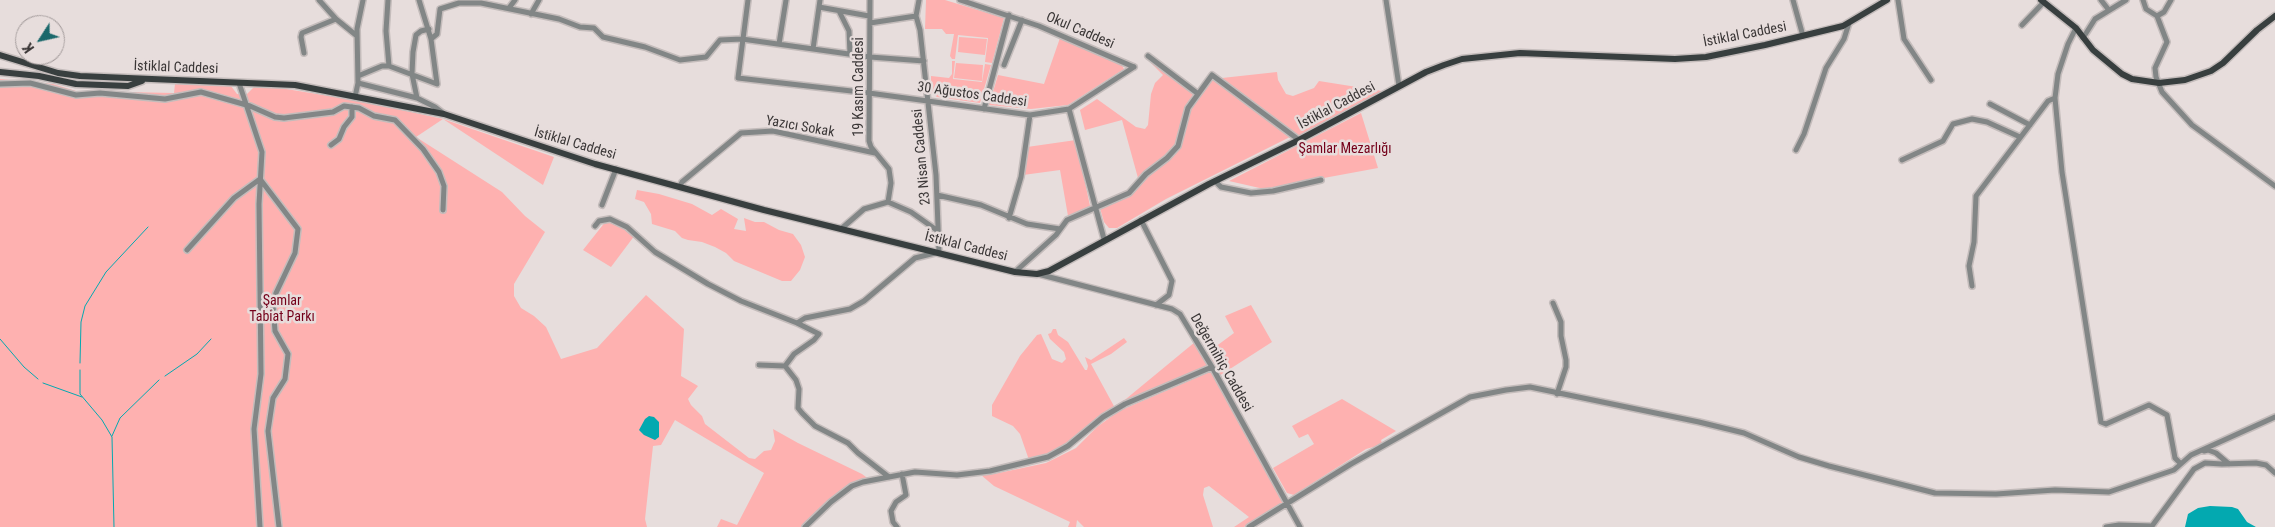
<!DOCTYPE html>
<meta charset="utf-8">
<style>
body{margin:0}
#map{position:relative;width:2275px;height:527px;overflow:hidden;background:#e7dddc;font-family:"Roboto Condensed",sans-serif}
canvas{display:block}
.north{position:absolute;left:15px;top:15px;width:50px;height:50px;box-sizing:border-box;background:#e7dddc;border:1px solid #a29a9a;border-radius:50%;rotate:235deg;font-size:14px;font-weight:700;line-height:20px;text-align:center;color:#3a3636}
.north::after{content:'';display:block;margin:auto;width:18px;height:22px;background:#1a686b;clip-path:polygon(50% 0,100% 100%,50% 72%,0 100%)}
</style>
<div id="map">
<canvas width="2275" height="527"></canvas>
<div class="north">K</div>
</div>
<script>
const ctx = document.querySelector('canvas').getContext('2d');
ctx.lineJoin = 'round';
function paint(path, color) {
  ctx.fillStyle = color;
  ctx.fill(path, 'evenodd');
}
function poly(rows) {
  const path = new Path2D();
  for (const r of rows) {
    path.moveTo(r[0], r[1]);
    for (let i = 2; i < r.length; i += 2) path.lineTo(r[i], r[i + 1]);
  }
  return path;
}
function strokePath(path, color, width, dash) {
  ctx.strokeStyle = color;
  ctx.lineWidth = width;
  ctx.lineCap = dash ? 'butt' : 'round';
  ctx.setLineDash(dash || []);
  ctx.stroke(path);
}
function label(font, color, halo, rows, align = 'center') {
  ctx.font = font + ' "Roboto Condensed",sans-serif';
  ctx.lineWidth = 5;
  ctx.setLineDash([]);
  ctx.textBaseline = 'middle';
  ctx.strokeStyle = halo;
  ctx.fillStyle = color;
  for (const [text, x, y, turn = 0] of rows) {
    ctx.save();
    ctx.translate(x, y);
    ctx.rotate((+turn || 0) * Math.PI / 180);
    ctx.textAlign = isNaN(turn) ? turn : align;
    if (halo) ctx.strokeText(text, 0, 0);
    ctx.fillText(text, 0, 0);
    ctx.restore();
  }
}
paint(poly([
 [926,0,945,0,1004,18,992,63,985,62,988,38,958,35,955,59,952,59,950,56,954,34,946,34,942,29,925,29],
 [959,37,987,39,985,55,958,52],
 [1060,38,1120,62,1124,69,1068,105,1031,109,989,105,998,75,1044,84],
 [1155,59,1196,90,1186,106,1178,138,1171,152,1138,178,1122,120,1085,130,1080,110,1097,99,1136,127,1145,129,1148,125,1151,94,1155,83,1163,75,1151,63],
 [952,61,955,61,953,79,982,82,985,64,991,65,980,103,937,97,931,93,931,76,949,78,952,74],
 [956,63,983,65,982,81,954,78],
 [1277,72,1278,80,1286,94,1293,96,1314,88,1319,81,1382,91,1352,110,1299,138,1222,78],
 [1212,78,1290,137,1166,199,1117,228,1109,228,1104,222,1100,208,1128,196,1147,177,1174,156,1183,140,1189,111,1195,100],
 [0,79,53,84,76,91,174,93,175,84,231,86,237,94,246,95,254,87,280,88,360,101,443,119,554,157,543,185,443,119,416,137,502,192,525,216,545,232,514,284,514,296,521,308,534,316,546,327,561,359,597,348,646,295,684,329,681,376,698,386,688,399,691,405,702,416,705,424,749,458,755,459,764,451,771,450,775,441,773,429,798,443,862,474,870,480,863,480,849,485,805,527,717,527,721,519,737,525,764,473,675,420,661,445,653,446,645,519,647,527,0,527],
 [1361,113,1378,168,1264,189,1229,181],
 [1076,140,1090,206,1068,216,1060,170,1023,175,1027,147],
 [637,190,659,194,692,204,712,215,721,209,738,219,734,229,746,231,744,218,755,222,764,222,779,230,793,234,801,245,805,257,800,270,791,281,782,281,734,261,726,253,715,247,702,242,688,240,682,238,675,231,652,224,651,214,644,202,635,199],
 [606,221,611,221,635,235,611,267,583,250],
 [1251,305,1272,342,1219,376,1207,353,1234,333,1225,316],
 [1053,329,1056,329,1058,335,1068,342,1085,370,1087,370,1088,366,1085,357,1091,360,1124,338,1127,342,1111,354,1091,364,1115,408,1195,342,1208,366,1118,408,1057,454,1029,460,1020,434,1013,426,992,416,992,405,1020,356,1037,335,1041,334,1052,359,1062,363,1066,359,1064,352,1050,339,1048,334,1051,333],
 [1212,371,1283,498,1283,503,1244,527,1234,527,1249,517,1209,486,1204,488,1203,495,1213,527,1084,527,1077,520,1076,527,1068,527,1070,522,994,486,981,475,994,474,1046,463,1076,448,1097,427,1119,411],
 [1342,399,1396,431,1381,440,1382,443,1377,446,1366,449,1294,495,1287,493,1273,468,1314,444,1308,434,1299,438,1292,426]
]), '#feb1b0');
paint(poly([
 [649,416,654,417,659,422,659,437,655,440,644,435,639,430,645,419],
 [2210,506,2232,507,2238,509,2247,522,2256,527,2185,527,2188,514,2198,508]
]), '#03a9b0');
strokePath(poly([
 [0,339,24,367,38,379],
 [80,363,81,322,85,306,106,272,148,227],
 [80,370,80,394,102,420,112,437,114,527],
 [165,376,197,354,211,339],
 [43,383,82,397],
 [112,436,120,418,159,380]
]), '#03a9b0', 1);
const minor = poly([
 [319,0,336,19],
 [388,0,386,31,389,66],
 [748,0,738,78,869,93,1030,115,1069,109,1104,239],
 [960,0,1039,26,1134,67],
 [1386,0,1399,86],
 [1793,0,1803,36],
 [1898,0,1904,39,1931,80],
 [2101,0,2108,9],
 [2143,0,2146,9,2157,16,2167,42,2155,68,2156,77,2162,92,2192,125,2275,186],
 [819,7,869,16],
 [509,8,515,0],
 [839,11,849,31,850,54],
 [531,14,539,0],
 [2157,16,2164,12,2171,0],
 [870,23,916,16],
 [2022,25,2043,3],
 [2076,28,2068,44,2058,74,2055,98,2062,172,2101,422,2106,424,2149,405,2167,415,2175,458,2180,463],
 [2083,38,2095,19,2126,0],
 [431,39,437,34,440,9,459,3,481,3,559,19,580,27,594,28,603,37,645,47,680,60,706,57,720,40,742,39,870,57,924,61],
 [779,44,786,0],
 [813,49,820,0],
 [304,53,301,37,302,33,336,19,357,36],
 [1148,56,1197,93],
 [1004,65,1022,20],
 [358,76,382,66,389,66,437,84,431,39,419,0],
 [239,83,262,152,259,204,261,374,254,429,260,527],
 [358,83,417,98,435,107,444,114],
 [0,84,30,83,76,95,100,93,165,99,201,92,250,106,275,117,284,118,333,112,344,106,359,108,374,116,395,120,423,149,439,172,444,186,443,210],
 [355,97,358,83,357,29,363,0],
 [417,98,412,74,413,52,416,35,421,31,429,29],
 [1990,104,2030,125],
 [984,109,1009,15],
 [1069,109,1134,67],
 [331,145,339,139,344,127,352,117,352,107],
 [1796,150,1804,134,1826,68,1844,39,1849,23],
 [1902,160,1943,141,1953,124,1972,119,1987,122,2020,137],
 [1215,181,1221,187,1251,193,1273,191,1321,180],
 [680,186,682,182,741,133,773,131,875,153],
 [937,195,981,205,1027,224,1060,229],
 [888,202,911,212,938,231],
 [602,205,616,169],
 [1009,218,1021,177,1030,115],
 [1141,220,1172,281,1169,295,1156,305],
 [595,226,599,221,610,219,627,227,655,252,708,284,741,301,797,323,819,334,814,340,794,354,785,366],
 [841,229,864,209,888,202,891,183,889,169,871,147,869,141,870,0],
 [187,250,234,198,260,179,298,229,295,253,276,293,273,306,275,331,288,354,285,379,273,398,268,431,279,527],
 [1015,272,1056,235,1067,220,1129,193,1146,174,1167,158,1178,146,1188,108,1212,75,1299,140],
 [1038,274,1172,309,1180,314,1212,367,1300,527],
 [1972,286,1969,266,1974,242,1976,196,2048,101,2055,98],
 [1553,303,1561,322,1561,336,1566,360,1566,367,1557,394],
 [797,323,805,318,850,309,864,301,915,258,939,252,936,175,920,30,916,16,919,0],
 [759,365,785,366,796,380,799,389,798,408,802,413,815,426,848,443,858,453,889,477],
 [2204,451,2208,450,2216,453,2229,464],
 [805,527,831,502,852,486,863,482,915,472,957,475,990,471,1048,457,1068,446,1103,417,1125,404,1212,367],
 [897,527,893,522,891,511,896,502,906,495,902,474],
 [1249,527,1351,464,1470,397,1506,390,1530,387,1699,422,1744,433,1799,457,1829,466,1935,493,1996,494,2055,490,2109,492,2174,470,2191,455,2275,417],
 [2106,527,2119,525,2152,526,2194,469,2205,463,2222,464,2256,463,2266,465,2275,473]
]);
const major = poly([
 [2041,0,2076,28,2093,50,2122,74,2132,79,2159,83,2185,80,2211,71,2223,63,2257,30,2275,16],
 [0,55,58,73,80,76,295,85,444,114,595,164,764,210,1015,272,1037,274,1049,271,1209,184,1299,140,1426,72,1444,65,1462,59,1520,53,1675,59,1706,57,1765,45,1843,26,1887,0],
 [0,72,39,76,76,84,128,86,142,81]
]);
strokePath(minor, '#c4bcbb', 8);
strokePath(major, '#c4bcbb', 9);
strokePath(minor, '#828686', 5);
strokePath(major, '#383f3f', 6);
label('14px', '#3a3636', '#e7dddc', [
 ["Okul Caddesi",1080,31,23],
 ["İstiklal Caddesi",1745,35,-11],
 ["İstiklal Caddesi",176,68,2],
 ["19 Kasım Caddesi",859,87,-90],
 ["30 Ağustos Caddesi",972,95,8],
 ["İstiklal Caddesi",1337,106,-28],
 ["Yazıcı Sokak",800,127,10],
 ["İstiklal Caddesi",575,144,16],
 ["23 Nisan Caddesi",922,157,-95],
 ["İstiklal Caddesi",966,247,14],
 ["Değermihiç Caddesi",1221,363,60]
]);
label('14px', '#74001a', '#e7dddc', [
 ["Şamlar Mezarlığı",1345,149],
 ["Şamlar",282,301],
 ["Tabiat Parkı",282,317]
]);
</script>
